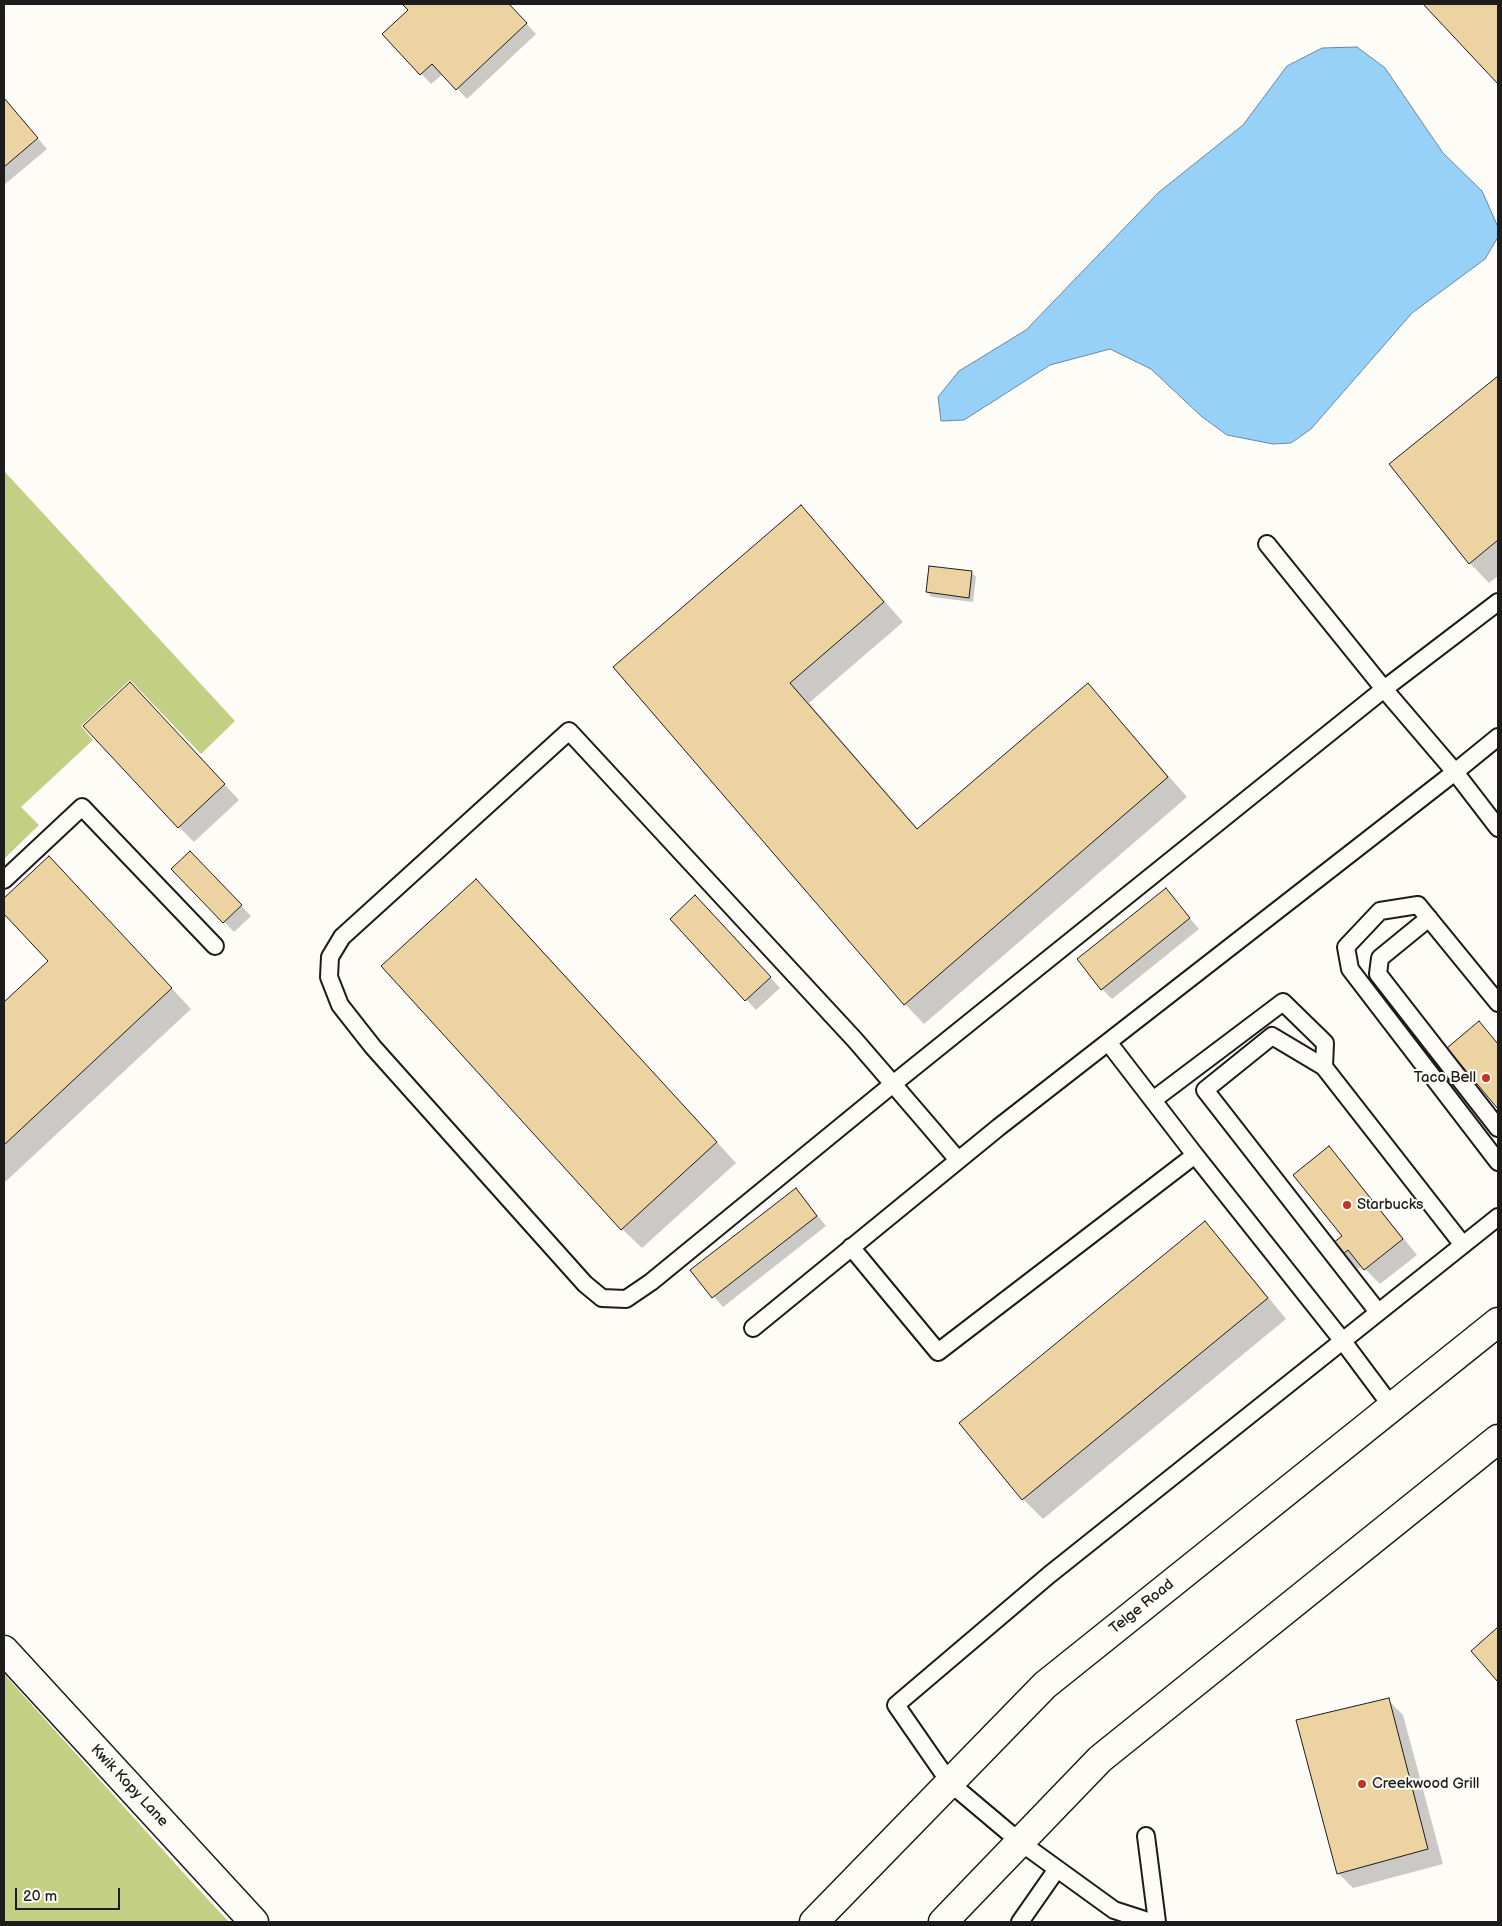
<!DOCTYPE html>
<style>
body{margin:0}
#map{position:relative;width:1502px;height:1926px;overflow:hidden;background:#fdfcf7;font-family:"Balsamiq Sans",sans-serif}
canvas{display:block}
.frame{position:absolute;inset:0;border:5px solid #1c1c1c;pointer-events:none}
.scale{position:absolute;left:15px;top:1888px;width:105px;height:22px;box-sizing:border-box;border:2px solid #1c1c1c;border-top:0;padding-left:6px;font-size:15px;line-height:18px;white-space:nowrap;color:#1c1c1c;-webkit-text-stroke:4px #fdfcf7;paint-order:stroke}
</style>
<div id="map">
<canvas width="1502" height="1926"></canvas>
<div class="frame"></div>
<div class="scale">20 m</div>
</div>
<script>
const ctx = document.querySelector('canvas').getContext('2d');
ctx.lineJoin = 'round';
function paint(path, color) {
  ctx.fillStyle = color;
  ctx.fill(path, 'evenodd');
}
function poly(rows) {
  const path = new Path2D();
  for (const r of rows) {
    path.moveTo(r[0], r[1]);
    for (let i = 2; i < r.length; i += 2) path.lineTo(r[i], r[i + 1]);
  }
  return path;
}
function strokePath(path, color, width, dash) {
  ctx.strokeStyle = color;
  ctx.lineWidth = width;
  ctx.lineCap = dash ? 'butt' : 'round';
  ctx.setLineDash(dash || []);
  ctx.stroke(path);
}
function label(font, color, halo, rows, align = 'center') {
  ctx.font = font + ' "Balsamiq Sans",sans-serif';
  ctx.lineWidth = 4;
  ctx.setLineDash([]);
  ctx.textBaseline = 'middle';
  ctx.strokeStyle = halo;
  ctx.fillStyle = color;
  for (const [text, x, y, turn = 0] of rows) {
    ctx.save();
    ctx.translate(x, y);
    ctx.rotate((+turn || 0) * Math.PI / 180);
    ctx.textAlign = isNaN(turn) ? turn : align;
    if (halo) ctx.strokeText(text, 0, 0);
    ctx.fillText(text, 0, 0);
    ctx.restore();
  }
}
paint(poly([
 [4,471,235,721,201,754,130,680,81,726,93,740,21,807,39,825,4,859],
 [4,1674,190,1880,229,1922,4,1922]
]), '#c3d084');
const water = poly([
 [1357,47,1385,68,1443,153,1482,191,1498,227,1498,237,1485,259,1412,313,1311,429,1291,443,1273,444,1227,435,1201,416,1151,369,1110,349,1050,365,964,420,941,421,938,397,959,371,1026,330,1159,192,1243,125,1287,66,1322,48,1357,47]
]);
paint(water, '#98d1f8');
strokePath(water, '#6689a0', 1);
paint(poly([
 [404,4,508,4,536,34,467,99,443,74,431,84,384,34,410,10],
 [1425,4,1498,4,1498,83],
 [4,98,47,149,4,185],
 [1498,378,1498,576,1489,583,1470,563,1390,465],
 [801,507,903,622,809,703,919,830,1088,684,1187,797,924,1024,905,1004,615,668],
 [971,572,976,577,973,602,932,597,927,592],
 [145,699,239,800,194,842,179,827],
 [190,853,251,916,234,932,173,869],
 [49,857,191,1009,4,1183,4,1003,49,961,4,912,4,900],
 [1166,890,1199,929,1112,999,1102,989],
 [496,900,736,1163,642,1248,622,1229],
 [705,907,780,988,756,1010,671,920],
 [1479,1023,1498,1044,1498,1107,1449,1048],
 [1328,1148,1343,1163,1417,1255,1380,1284,1362,1266,1358,1269,1343,1254,1344,1236],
 [796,1189,826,1226,723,1307,692,1270],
 [1204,1223,1224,1243,1286,1319,1043,1519,1023,1499,961,1424],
 [1498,1629,1498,1680,1473,1651],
 [1388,1700,1403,1715,1443,1864,1353,1888,1338,1873]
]), '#0003');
const building = poly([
 [402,4,509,4,527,23,456,90,432,64,420,75,382,34,408,10,402,4],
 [1423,4,1498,4,1498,84,1423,4],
 [4,98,38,138,4,167,4,98],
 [1498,376,1498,540,1469,564,1389,464,1498,376],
 [801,505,884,602,790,683,917,829,1088,683,1168,777,904,1005,613,667,801,505],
 [929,566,972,571,969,598,926,592,929,566],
 [130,682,225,784,178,828,83,726,130,682],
 [190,851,242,905,223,923,171,869,190,851],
 [49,856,172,988,4,1145,4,1002,48,961,4,914,4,898,49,856],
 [476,879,717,1142,621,1230,381,966,476,879],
 [1166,888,1190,918,1101,990,1077,959,1166,888],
 [695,895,771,977,745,1001,670,919,695,895],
 [1479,1021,1498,1044,1498,1109,1447,1048,1479,1021],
 [1329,1146,1403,1239,1364,1270,1348,1250,1342,1255,1333,1243,1342,1236,1293,1175,1329,1146],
 [796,1188,817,1216,712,1298,690,1270,796,1188],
 [1205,1221,1268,1298,1022,1500,959,1423,1205,1221],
 [1498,1627,1498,1682,1471,1651,1498,1627],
 [1389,1698,1428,1849,1337,1874,1296,1720,1389,1698]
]);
paint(building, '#eed3a2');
strokePath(building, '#1c1c1c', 1);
const service = poly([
 [1267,544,1384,689,1455,772,1498,737],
 [4,880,82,807,215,946],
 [1429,918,1380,958,1378,974,1498,1128],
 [1498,1003,1418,905,1380,911,1346,947,1350,969,1498,1162],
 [1108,1042,1195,1155],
 [1153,1100,1283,1002,1325,1043,1324,1067],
 [958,1160,930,1127,893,1084,855,1040,569,731,342,937,330,957,329,977,340,1005,373,1047,585,1284,602,1298,626,1299,651,1282,893,1084,1384,689,1498,602],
 [851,1247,938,1352,1195,1155,1342,1340,1392,1407],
 [1378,1312,1205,1090,1272,1036,1324,1067,1463,1245],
 [753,1328,999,1127,1455,772,1498,828],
 [1146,1836,1157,1922],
 [1020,1922,1057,1869],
 [1151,1922,1114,1910,1020,1842,950,1783,896,1705,1049,1575,1498,1217]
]);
const minor = poly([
 [4,1650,254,1922]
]);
const secondary = poly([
 [814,1922,1045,1685,1498,1322],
 [943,1922,1100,1759,1498,1439]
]);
strokePath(service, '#1c1c1c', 20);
strokePath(minor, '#1c1c1c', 31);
strokePath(secondary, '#1c1c1c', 31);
strokePath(service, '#fdfcf7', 16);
strokePath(minor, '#fdfcf7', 28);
strokePath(secondary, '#fdfcf7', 28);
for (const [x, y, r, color] of [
 [1486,1078,5,"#c8321e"],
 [1347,1205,5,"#c8321e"],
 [1362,1784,5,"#c8321e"]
]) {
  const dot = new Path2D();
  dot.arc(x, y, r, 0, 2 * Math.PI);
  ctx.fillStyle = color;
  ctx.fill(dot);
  strokePath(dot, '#fdfcf7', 2);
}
label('15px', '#1c1c1c', '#fdfcf7', [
 ["Taco Bell",1476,1078,"right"],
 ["Starbucks",1357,1205],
 ["Creekwood Grill",1372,1784]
], 'left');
label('15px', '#1c1c1c', '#fdfcf7', [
 ["Telge Road",1142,1607,-39],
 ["Kwik Kopy Lane",129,1786,47]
]);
</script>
